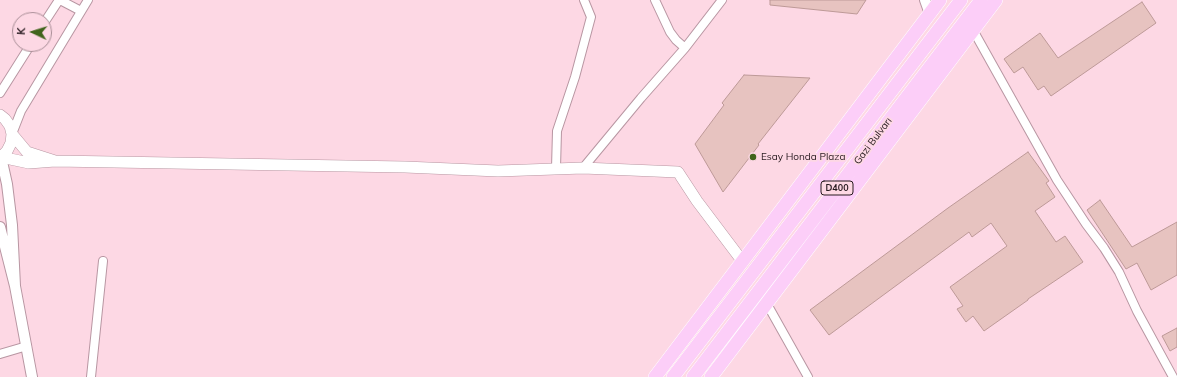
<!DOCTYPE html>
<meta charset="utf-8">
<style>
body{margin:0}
#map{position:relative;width:1177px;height:377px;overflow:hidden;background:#fdd8e4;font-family:Mulish,sans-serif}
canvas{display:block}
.north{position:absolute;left:12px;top:12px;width:40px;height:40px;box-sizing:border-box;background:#fdd8e4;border:1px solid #a78c95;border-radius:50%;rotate:274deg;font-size:11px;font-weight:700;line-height:16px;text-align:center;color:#271a1f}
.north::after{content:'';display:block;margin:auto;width:14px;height:18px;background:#41641c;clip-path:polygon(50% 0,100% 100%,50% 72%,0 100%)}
</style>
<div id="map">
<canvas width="1177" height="377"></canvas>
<div class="north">K</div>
</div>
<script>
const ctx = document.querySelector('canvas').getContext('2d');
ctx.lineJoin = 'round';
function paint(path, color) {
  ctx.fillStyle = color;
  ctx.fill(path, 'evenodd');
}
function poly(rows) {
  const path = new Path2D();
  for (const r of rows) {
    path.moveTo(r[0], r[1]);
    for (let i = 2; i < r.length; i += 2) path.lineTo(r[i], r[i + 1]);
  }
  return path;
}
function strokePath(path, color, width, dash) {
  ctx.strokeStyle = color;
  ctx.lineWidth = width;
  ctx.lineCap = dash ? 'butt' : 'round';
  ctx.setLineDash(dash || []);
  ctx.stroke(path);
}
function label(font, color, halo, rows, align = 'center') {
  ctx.font = font + ' Mulish,sans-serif';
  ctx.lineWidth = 3.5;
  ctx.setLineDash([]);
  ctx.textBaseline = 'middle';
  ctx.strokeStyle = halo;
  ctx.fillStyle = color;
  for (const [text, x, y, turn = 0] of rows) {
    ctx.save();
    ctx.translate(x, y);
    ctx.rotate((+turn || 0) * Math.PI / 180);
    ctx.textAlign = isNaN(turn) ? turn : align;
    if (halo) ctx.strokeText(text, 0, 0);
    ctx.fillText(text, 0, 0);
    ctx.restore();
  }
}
const building = poly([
 [770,0,866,0,857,14,770,5,770,0],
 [1142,2,1156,23,1051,96,1044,86,1038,90,1023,67,1014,73,1004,59,1040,33,1058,58,1142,2],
 [744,75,810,78,758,144,759,145,723,192,695,144,724,105,722,103,744,75],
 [1028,152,1049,181,1046,183,1055,197,1035,211,1056,242,1065,236,1083,262,1028,299,1028,300,984,331,973,316,966,322,957,309,963,306,950,287,1007,246,991,223,972,237,969,232,829,335,810,310,948,208,1028,152],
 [1100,200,1132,247,1177,222,1177,275,1151,290,1137,263,1126,269,1087,210,1100,200],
 [1177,328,1177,347,1170,351,1162,336,1177,328]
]);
paint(building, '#e7c3c0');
strokePath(building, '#bd9997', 1);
const minor = poly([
 [60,0,81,11],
 [655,0,670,32,676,40,685,48],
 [44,23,59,0],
 [973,30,1057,180,1086,224,1104,248,1119,272,1137,311,1173,377],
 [0,93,31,44],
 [12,134,21,111,88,0],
 [556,168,557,131,575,77,591,17,584,0],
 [583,168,641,98,685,48,722,0],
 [764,301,767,304,808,377],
 [0,354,27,346],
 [91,377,103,261]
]);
const tertiary = poly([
 [925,0,930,14],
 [0,227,15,286,12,225,7,184,1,157],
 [15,286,32,377]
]);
const secondary = poly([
 [0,115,5,119,10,126,12,134,11,143,7,151,0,158],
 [1,157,29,163,55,161,27,152,12,134],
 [55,161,405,167,498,171,583,168,678,172,697,201,743,262]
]);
const trunk = poly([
 [655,377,940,0],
 [673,377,961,0],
 [693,377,981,0],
 [711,377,996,0]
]);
strokePath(minor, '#b896a2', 10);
strokePath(tertiary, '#b896a2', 12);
strokePath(secondary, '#b896a2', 12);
strokePath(trunk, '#fff', 14);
strokePath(minor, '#fff', 8);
strokePath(tertiary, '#fff', 10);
strokePath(secondary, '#fff', 11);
strokePath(trunk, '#fccef8', 13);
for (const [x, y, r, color] of [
 [753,157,4,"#41641c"]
]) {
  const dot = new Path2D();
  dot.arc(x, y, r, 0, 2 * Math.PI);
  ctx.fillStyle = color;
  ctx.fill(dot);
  strokePath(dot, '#fdd8e4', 1.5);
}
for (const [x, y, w] of [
 [837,188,32]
]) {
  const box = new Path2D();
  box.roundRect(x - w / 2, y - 7, w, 14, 3);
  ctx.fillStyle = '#fdd8e4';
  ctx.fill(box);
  strokePath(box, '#271a1f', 1);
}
label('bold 9px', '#271a1f', null, [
 ["D400",837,188]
]);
label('10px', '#271a1f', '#fdd8e4', [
 ["Gazi Bulvarı",873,141,-53]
]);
label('10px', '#271a1f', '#fdd8e4', [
 ["Esay Honda Plaza",761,157]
], 'left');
</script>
